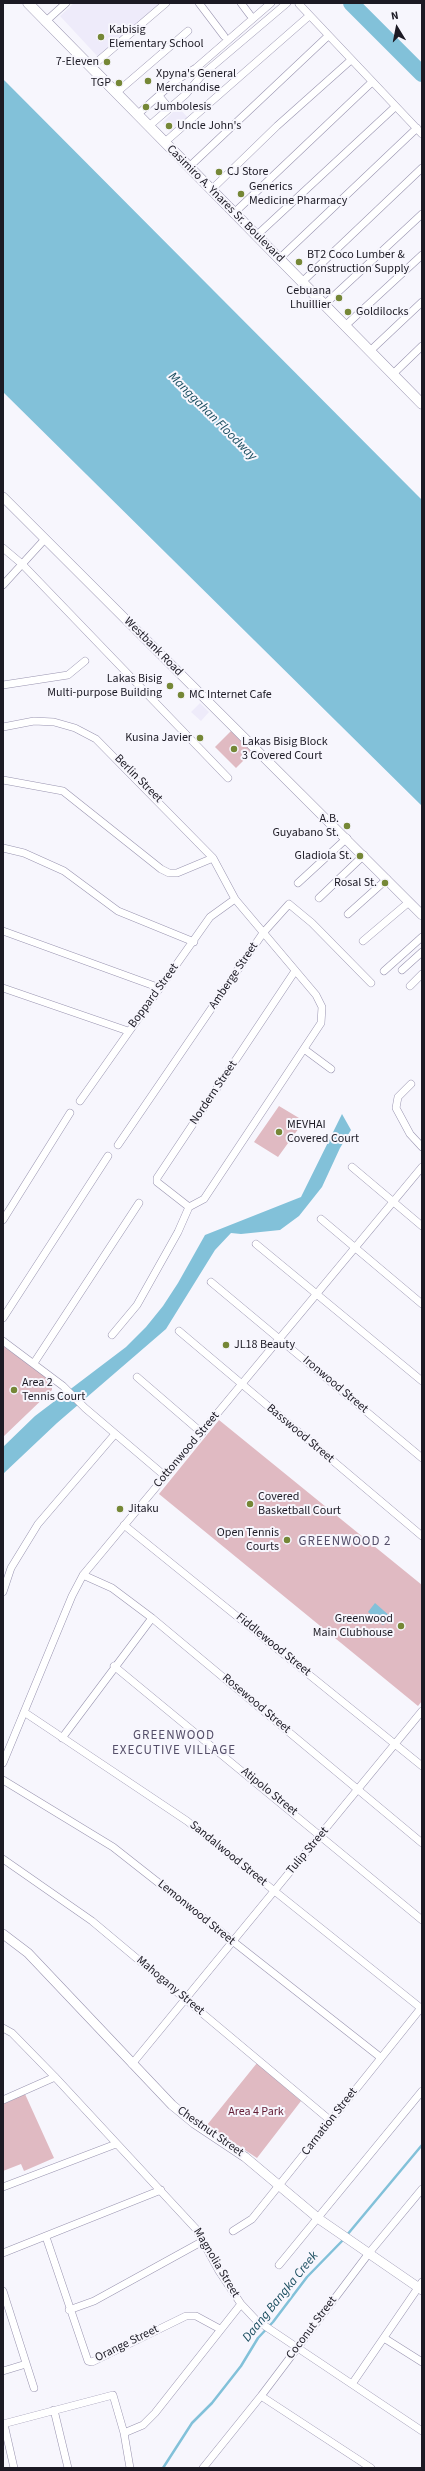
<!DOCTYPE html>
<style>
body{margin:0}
#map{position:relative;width:425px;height:2471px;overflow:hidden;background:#f7f6fd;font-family:"Source Sans 3",sans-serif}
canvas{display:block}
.frame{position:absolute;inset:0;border:4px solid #1c1a24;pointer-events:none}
.north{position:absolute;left:377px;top:8px;width:40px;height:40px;-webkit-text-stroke:3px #f7f6fd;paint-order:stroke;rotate:350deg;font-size:11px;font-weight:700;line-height:16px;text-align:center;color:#1c1a24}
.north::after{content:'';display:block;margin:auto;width:14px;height:18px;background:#1c1a24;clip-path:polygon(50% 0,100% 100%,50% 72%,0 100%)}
</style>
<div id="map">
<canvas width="425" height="2471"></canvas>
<div class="frame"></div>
<div class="north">N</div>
</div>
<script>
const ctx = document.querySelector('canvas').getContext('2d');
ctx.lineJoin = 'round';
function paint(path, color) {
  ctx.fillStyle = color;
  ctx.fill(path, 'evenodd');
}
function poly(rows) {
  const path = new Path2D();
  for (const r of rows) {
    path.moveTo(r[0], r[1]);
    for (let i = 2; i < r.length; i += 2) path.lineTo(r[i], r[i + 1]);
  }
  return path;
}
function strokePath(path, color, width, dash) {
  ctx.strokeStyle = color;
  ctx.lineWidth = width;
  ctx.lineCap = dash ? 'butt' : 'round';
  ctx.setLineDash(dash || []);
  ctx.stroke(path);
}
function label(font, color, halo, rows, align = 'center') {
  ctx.font = font + ' "Source Sans 3",sans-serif';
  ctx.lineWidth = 4;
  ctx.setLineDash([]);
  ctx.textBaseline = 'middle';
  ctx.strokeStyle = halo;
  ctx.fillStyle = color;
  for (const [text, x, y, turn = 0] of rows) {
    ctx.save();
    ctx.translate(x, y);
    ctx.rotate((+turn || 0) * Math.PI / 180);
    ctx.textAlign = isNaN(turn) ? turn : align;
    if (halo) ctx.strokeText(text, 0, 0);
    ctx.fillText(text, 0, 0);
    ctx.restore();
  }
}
paint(poly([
 [74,3,161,3,99,58,60,16],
 [178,107,189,119,172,134,162,123],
 [200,703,209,712,201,721,191,712]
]), '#eeebfa');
paint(poly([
 [232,730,253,751,236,768,215,747],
 [279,1106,304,1121,278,1157,254,1142],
 [3,1346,52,1381,52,1390,3,1437],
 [219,1420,422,1585,422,1701,418,1706,159,1494],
 [257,2063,301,2101,257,2158,207,2125],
 [25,2094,54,2158,24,2171,21,2164,3,2171,3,2104]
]), '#e0bac2');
paint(poly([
 [3,79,422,500,422,806,3,392],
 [342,1114,351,1130,340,1148,322,1187,299,1216,280,1230,241,1234,231,1233,215,1250,166,1329,57,1423,3,1474,3,1447,35,1416,126,1347,146,1327,163,1306,178,1283,205,1235,301,1197],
 [375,1603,391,1617,383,1625,368,1612]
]), '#82c1d9');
strokePath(poly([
 [347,2235,422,2145],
 [163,2468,192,2423,212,2403,241,2366,258,2338,273,2322,307,2277,344,2239]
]), '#82c1d9', 2.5);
strokePath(poly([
 [351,3,422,74]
]), '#82c1d9', 16);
const minor = poly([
 [199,3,224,36],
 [241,3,250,15],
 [299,4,422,134],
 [45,22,66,3],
 [91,67,166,3],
 [116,93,188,31],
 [159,96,169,108],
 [137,115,175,81,196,68,271,3],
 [149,126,186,94,202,75,287,3],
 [165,142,309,16],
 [189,167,328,36],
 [211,190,277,126,351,60],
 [234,213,372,82],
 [256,236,395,107],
 [279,259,417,128],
 [302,282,422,168],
 [324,305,422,214],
 [345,326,422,255],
 [370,351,422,302],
 [393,374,422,346],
 [3,548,22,564,228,778],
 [3,585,45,539],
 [3,685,68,675,85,661],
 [3,727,34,721,54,722,75,728,96,739,213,858,235,899,316,995,322,1007,321,1023,204,1199,189,1207],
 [3,780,63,791,161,869,169,873,177,873,213,858],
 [3,848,24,853,64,871,118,911,194,942],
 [298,883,347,838],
 [319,898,364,855],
 [348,914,387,879],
 [3,931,160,988],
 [363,941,409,902],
 [402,970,422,952],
 [384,971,422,937],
 [410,986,422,974],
 [3,988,128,1031],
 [304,1049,331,1069],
 [411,1084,398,1097,396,1108,410,1134,422,1147],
 [80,1101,210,917,235,899],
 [118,1145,263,933,289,904,312,923,371,983],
 [352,1167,422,1226],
 [189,1207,157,1182,157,1178,295,971],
 [321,1219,422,1304],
 [3,1220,70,1113],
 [256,1244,422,1381],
 [211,1282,422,1458],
 [3,1318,108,1156],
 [179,1331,422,1536],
 [112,1335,137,1305,178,1232,189,1207],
 [3,1341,63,1386,85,1408,165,1476],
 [34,1363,139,1203],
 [137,1377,202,1433],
 [124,1525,422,1766],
 [83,1575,112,1588,152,1618,422,1843],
 [3,1592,11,1568,38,1524,115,1434],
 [114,1666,422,1920],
 [24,1712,187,1821,422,2009],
 [62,1738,152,1618],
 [3,1763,72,1596,83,1575,422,1167],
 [3,1780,113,1847,380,2057],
 [3,1859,92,1921,331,2121],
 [3,2028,12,2033,55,2077,196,2229,219,2271,241,2304,256,2320,422,2431],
 [132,2064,422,1711],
 [3,2100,55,2077],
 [3,2187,116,2144],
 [233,2231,252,2219,421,2008],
 [46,2237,88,2361,92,2362,186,2316,196,2316,220,2329],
 [3,2253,161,2190],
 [279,2265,422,2091],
 [3,2291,34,2388],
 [69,2310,94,2301,203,2241],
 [384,2338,422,2362],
 [3,2371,26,2364],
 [352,2384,422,2282],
 [261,2396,371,2468],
 [54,2410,68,2468],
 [3,2424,113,2395,124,2433,130,2468],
 [4,2424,14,2468],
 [124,2433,143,2425,155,2413,241,2304],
 [203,2468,261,2396,369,2253,422,2189]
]);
const tertiary = poly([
 [3,497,422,915],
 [3,1934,28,1953,172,2105,194,2123,245,2157,319,2219,422,2290]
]);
const secondary = poly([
 [28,3,422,404]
]);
strokePath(minor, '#9994b0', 8);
strokePath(tertiary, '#9994b0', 10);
strokePath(secondary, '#9994b0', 11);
strokePath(minor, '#fff', 7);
strokePath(tertiary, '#fff', 9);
strokePath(secondary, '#fff', 10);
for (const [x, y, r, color] of [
 [101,37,4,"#758736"],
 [107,62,4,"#758736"],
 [148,81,4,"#758736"],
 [119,83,4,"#758736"],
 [146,107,4,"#758736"],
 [169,126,4,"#758736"],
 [219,172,4,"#758736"],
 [241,194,4,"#758736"],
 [299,262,4,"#758736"],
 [339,298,4,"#758736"],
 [348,312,4,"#758736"],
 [170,686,4,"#758736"],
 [181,695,4,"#758736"],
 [200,738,4,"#758736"],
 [234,749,4,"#758736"],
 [347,826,4,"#758736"],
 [360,856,4,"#758736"],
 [385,883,4,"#758736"],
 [279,1132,4,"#758736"],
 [226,1345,4,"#758736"],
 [14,1390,4,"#758736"],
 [250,1504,4,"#758736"],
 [120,1509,4,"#758736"],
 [287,1540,4,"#758736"],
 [401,1626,4,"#758736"]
]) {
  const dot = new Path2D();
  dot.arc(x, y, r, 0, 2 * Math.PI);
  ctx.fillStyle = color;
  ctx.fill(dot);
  strokePath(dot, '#f7f6fd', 1.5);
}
label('12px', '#1c1a24', '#f7f6fd', [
 ["Kabisig",109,30],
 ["Elementary School",109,44],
 ["7-Eleven",99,62,"right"],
 ["Xpyna's General",156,74],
 ["Merchandise",156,88],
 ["TGP",111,83,"right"],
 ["Jumbolesis",154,107],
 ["Uncle John's",177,126],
 ["CJ Store",227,172],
 ["Generics",249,187],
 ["Medicine Pharmacy",249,201],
 ["BT2 Coco Lumber &",307,255],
 ["Construction Supply",307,269],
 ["Cebuana",331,291,"right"],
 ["Lhuillier",331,305,"right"],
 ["Goldilocks",356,312],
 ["Lakas Bisig",162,679,"right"],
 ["Multi-purpose Building",162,693,"right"],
 ["MC Internet Cafe",189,695],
 ["Kusina Javier",192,738,"right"],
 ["Lakas Bisig Block",242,742],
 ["3 Covered Court",242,756],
 ["A.B.",339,819,"right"],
 ["Guyabano St.",339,833,"right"],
 ["Gladiola St.",352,856,"right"],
 ["Rosal St.",377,883,"right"],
 ["MEVHAI",287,1125],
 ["Covered Court",287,1139],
 ["JL18 Beauty",234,1345],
 ["Area 2",22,1383],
 ["Tennis Court",22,1397],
 ["Covered",258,1497],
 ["Basketball Court",258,1511],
 ["Jitaku",128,1509],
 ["Open Tennis",279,1533,"right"],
 ["Courts",279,1547,"right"],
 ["Greenwood",393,1619,"right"],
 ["Main Clubhouse",393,1633,"right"]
], 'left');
label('12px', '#1c1a24', '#f7f6fd', [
 ["Casimiro A. Ynares Sr. Boulevard",225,204,45],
 ["Westbank Road",153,647,45],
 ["Berlin Street",138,779,45],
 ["Amberge Street",234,976,-56],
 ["Boppard Street",154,996,-54],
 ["Nordern Street",214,1093,-56],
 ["Ironwood Street",335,1385,40],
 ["Basswood Street",300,1434,40],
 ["Cottonwood Street",187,1450,-50],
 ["Fiddlewood Street",273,1645,39],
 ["Rosewood Street",256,1704,40],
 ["Atipolo Street",269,1792,39],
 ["Tulip Street",308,1851,-50],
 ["Sandalwood Street",228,1854,39],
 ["Lemonwood Street",196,1913,39],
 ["Mahogany Street",170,1986,40],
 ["Carnation Street",330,2122,-52],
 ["Chestnut Street",210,2132,35],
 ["Magnolia Street",216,2263,59],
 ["Coconut Street",312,2328,-53],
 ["Orange Street",127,2344,-26]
]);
label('12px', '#621c34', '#f7f6fd', [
 ["Area 4 Park",256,2112]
]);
label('italic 13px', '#184c5e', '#f7f6fd', [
 ["Manggahan Floodway",212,417,45],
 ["Daang Bangka Creek",281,2297,-51]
]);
ctx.letterSpacing = '1px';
label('13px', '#554f69', '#f7f6fd', [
 ["GREENWOOD 2",345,1542],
 ["GREENWOOD",174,1736],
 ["EXECUTIVE VILLAGE",174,1751]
]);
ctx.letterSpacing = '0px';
</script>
